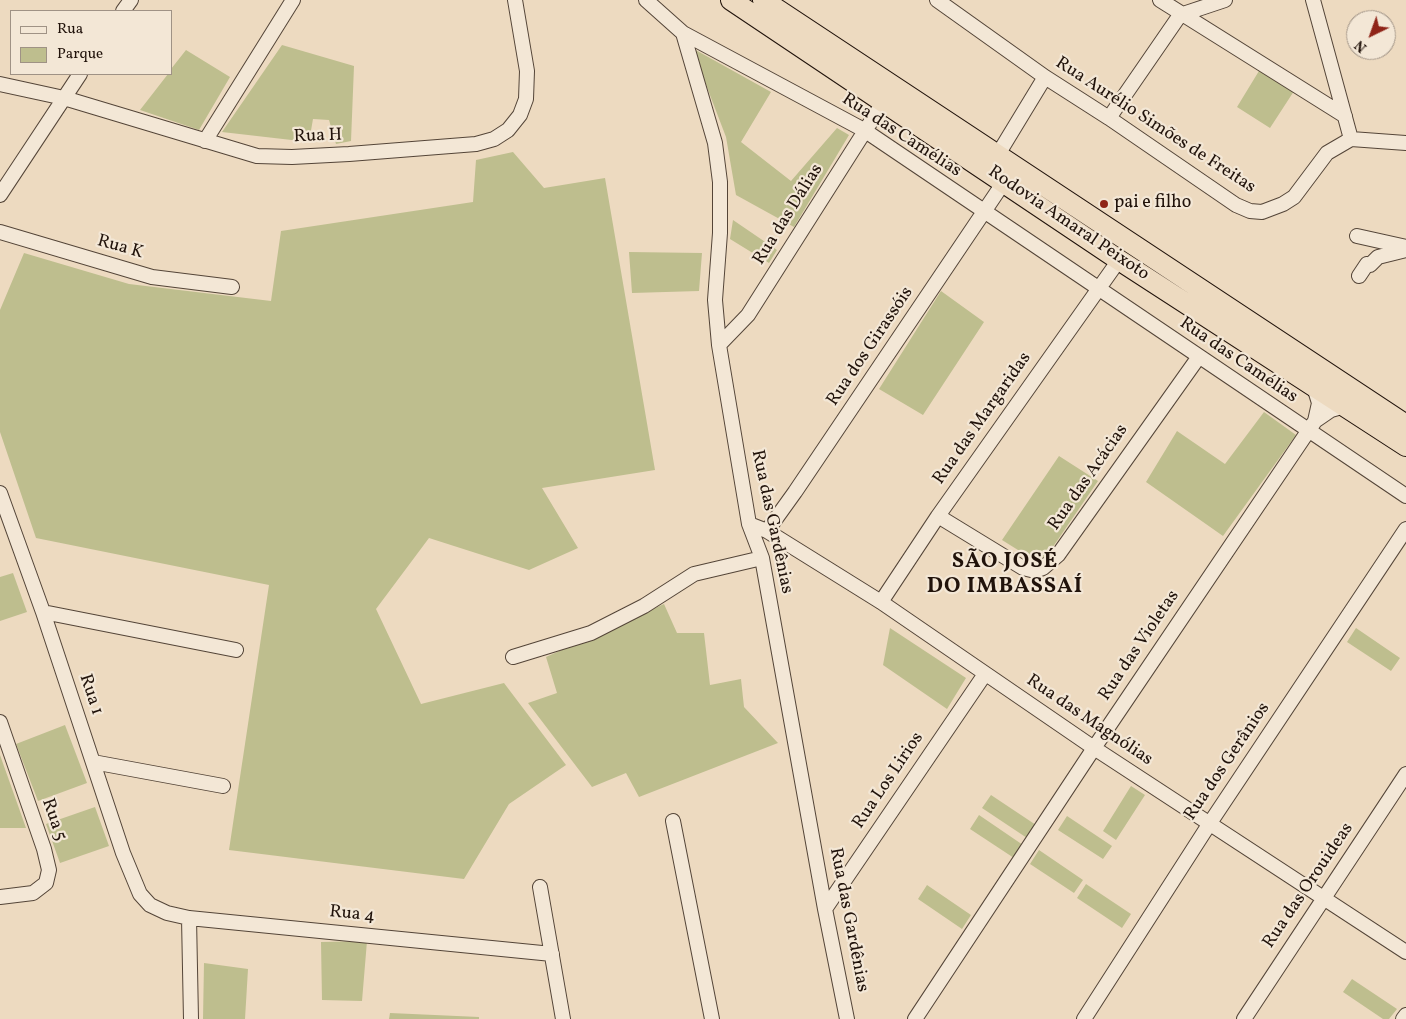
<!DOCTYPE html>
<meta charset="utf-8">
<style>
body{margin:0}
#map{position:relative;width:1406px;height:1019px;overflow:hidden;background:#eddac0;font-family:Vollkorn,serif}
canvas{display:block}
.legend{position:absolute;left:10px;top:10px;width:162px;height:65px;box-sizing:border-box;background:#f3e7d6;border:1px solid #9f9285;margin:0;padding:6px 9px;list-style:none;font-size:15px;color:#21130b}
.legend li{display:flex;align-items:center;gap:10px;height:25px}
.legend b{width:25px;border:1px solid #9f9285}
.north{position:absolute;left:1346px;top:10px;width:50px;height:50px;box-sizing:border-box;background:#f3e7d6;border:1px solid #9f9285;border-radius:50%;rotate:222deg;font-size:14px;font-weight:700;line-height:20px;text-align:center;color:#21130b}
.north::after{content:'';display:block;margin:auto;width:18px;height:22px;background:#8f2418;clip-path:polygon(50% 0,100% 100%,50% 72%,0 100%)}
</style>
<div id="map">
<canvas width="1406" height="1019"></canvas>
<ul class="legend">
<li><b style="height:6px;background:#f3e7d6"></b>Rua</li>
<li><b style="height:14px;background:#bebe8e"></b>Parque</li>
</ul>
<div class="north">N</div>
</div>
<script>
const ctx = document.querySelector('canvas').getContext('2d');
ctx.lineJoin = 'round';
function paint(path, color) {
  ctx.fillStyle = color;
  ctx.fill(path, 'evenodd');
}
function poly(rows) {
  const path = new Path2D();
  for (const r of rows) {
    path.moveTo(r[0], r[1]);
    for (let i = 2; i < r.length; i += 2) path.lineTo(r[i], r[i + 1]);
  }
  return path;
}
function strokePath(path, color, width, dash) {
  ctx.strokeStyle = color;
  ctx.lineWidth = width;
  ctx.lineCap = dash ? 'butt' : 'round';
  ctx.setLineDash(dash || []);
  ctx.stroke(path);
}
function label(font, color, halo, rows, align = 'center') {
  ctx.font = font + ' Vollkorn,serif';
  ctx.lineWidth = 4.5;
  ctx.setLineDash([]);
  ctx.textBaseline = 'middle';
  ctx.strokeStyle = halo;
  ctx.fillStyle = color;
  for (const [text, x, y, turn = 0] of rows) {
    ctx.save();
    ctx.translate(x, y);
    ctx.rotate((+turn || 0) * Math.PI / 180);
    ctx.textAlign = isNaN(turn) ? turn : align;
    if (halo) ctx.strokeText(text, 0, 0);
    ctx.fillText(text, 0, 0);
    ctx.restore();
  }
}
paint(poly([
 [282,45,354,66,351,141,336,144,329,120,313,119,309,142,222,132],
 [692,48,771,92,741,142,791,181,837,128,849,135,794,227,736,195,726,137],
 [186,50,230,77,199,130,140,110,168,74,171,74,171,69],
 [1262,66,1296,88,1270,128,1237,107],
 [513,152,544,188,605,178,655,470,542,488,578,548,529,570,429,538,376,609,421,704,504,683,566,765,509,804,464,879,229,850,269,585,36,538,0,432,0,310,24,253,129,284,271,301,281,231,473,202,476,160],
 [733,220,777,250,769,263,730,239],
 [629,252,702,253,699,291,632,293],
 [941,291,984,322,923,415,879,389],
 [1264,412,1296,435,1223,536,1146,482,1177,431,1225,464],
 [1059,456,1098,481,1046,557,1034,560,1002,540],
 [13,573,27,612,0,621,0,577],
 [664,604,677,633,704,633,710,685,741,679,744,707,778,743,639,797,626,773,592,787,528,703,557,693,546,657],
 [890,628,966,678,947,709,883,665],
 [1356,628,1400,658,1391,671,1347,642],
 [65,725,87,783,38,801,16,744],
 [0,755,26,828,0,828],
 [1131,786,1145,795,1116,840,1103,831],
 [991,795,1036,825,1027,838,982,808],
 [95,807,109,846,60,863,46,824],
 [979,815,1023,845,1014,858,970,829],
 [1067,816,1112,846,1103,859,1058,830],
 [1039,850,1083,880,1074,893,1030,864],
 [1086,884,1131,914,1122,928,1077,898],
 [927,885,971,915,962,929,918,899],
 [367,941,362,1001,322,1000,321,942],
 [204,963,248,969,245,1019,203,1019],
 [1352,979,1397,1009,1389,1019,1383,1019,1343,992],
 [390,1013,479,1017,479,1019,389,1019]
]), '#bebe8e');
const minor = poly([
 [646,0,683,33,864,130,1406,496],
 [937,0,1045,77,1109,118,1236,205,1250,211,1262,212,1283,204,1294,197,1327,153,1351,139,1406,143],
 [1160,0,1345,116],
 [1313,0,1351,139],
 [123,11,131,0],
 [1180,15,1225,0],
 [683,33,715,143,720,182,720,233,715,300,719,345,746,506,749,524,762,558,825,909,847,1019],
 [0,84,64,98,257,156,292,157,349,154,476,144,494,139,508,130,520,115,526,99,527,71,515,0],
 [1109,118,1180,15],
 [205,141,293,0],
 [997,156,1045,77],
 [0,195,80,74],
 [0,232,152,277,232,287],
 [1357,236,1406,247],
 [1359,276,1367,264,1370,265,1378,257,1406,250],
 [719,345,748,315,884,101],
 [1314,387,1319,403,1315,421],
 [0,493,43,612,123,853,140,894,150,905,167,913,189,918,552,954],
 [938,516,1023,568,1035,571,1043,568,1058,555,1198,358],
 [749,524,767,531,881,602,1094,748,1406,952],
 [767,531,795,492,1004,182],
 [881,602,938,516,1119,260],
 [43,612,236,650],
 [513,657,591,633,644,606,694,574,762,558],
 [0,722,44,849,49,870,46,883,33,893,0,897],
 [93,762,223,786],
 [673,821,712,1019],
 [540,887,563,1019],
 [825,909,985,674],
 [189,918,191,1019],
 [915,1019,1094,748,1315,421,1331,410,1345,406],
 [1084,1019,1210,823,1406,529],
 [1244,1019,1406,774],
 [1403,1019,1406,1015]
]);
const highway = poly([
 [731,0,1119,260,1406,446],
 [763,0,1406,425]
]);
strokePath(minor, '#544538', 16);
strokePath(highway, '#21130b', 22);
strokePath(minor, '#f3e7d6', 14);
strokePath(highway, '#eddac0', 20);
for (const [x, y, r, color] of [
 [1104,204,5,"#8f2418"]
]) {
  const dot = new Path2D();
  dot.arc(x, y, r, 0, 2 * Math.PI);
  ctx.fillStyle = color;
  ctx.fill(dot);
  strokePath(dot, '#f3e7d6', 2);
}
label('18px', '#21130b', '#f3e7d6', [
 ["Rua Aurélio Simões de Freitas",1155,126,33],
 ["Rua das Camélias",901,136,33],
 ["Rua H",318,137,-2],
 ["Rua das Dálias",789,215,-58],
 ["Rodovia Amaral Peixoto",1068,224,34],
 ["Rua K",120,248,16],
 ["Rua dos Girassóis",871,347,-56],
 ["Rua das Camélias",1238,361,34],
 ["Rua das Margaridas",983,419,-55],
 ["Rua das Acácias",1089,478,-55],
 ["Rua das Gardênias",771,522,78],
 ["Rua das Violetas",1140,646,-56],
 ["Rua 1",90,695,72],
 ["Rua das Magnólias",1089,721,34],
 ["Rua dos Gerânios",1228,762,-56],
 ["Rua Los Lirios",889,781,-56],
 ["Rua 5",53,820,71],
 ["Rua das Orouideas",1309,886,-56],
 ["Rua 4",352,915,6],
 ["Rua das Gardênias",848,920,79]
]);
label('18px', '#21130b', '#f3e7d6', [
 ["pai e filho",1114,204]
], 'left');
ctx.letterSpacing = '1px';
label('bold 22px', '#21130b', '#f3e7d6', [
 ["SÃO JOSÉ",1005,563],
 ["DO IMBASSAÍ",1005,588]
]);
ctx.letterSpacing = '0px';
</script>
